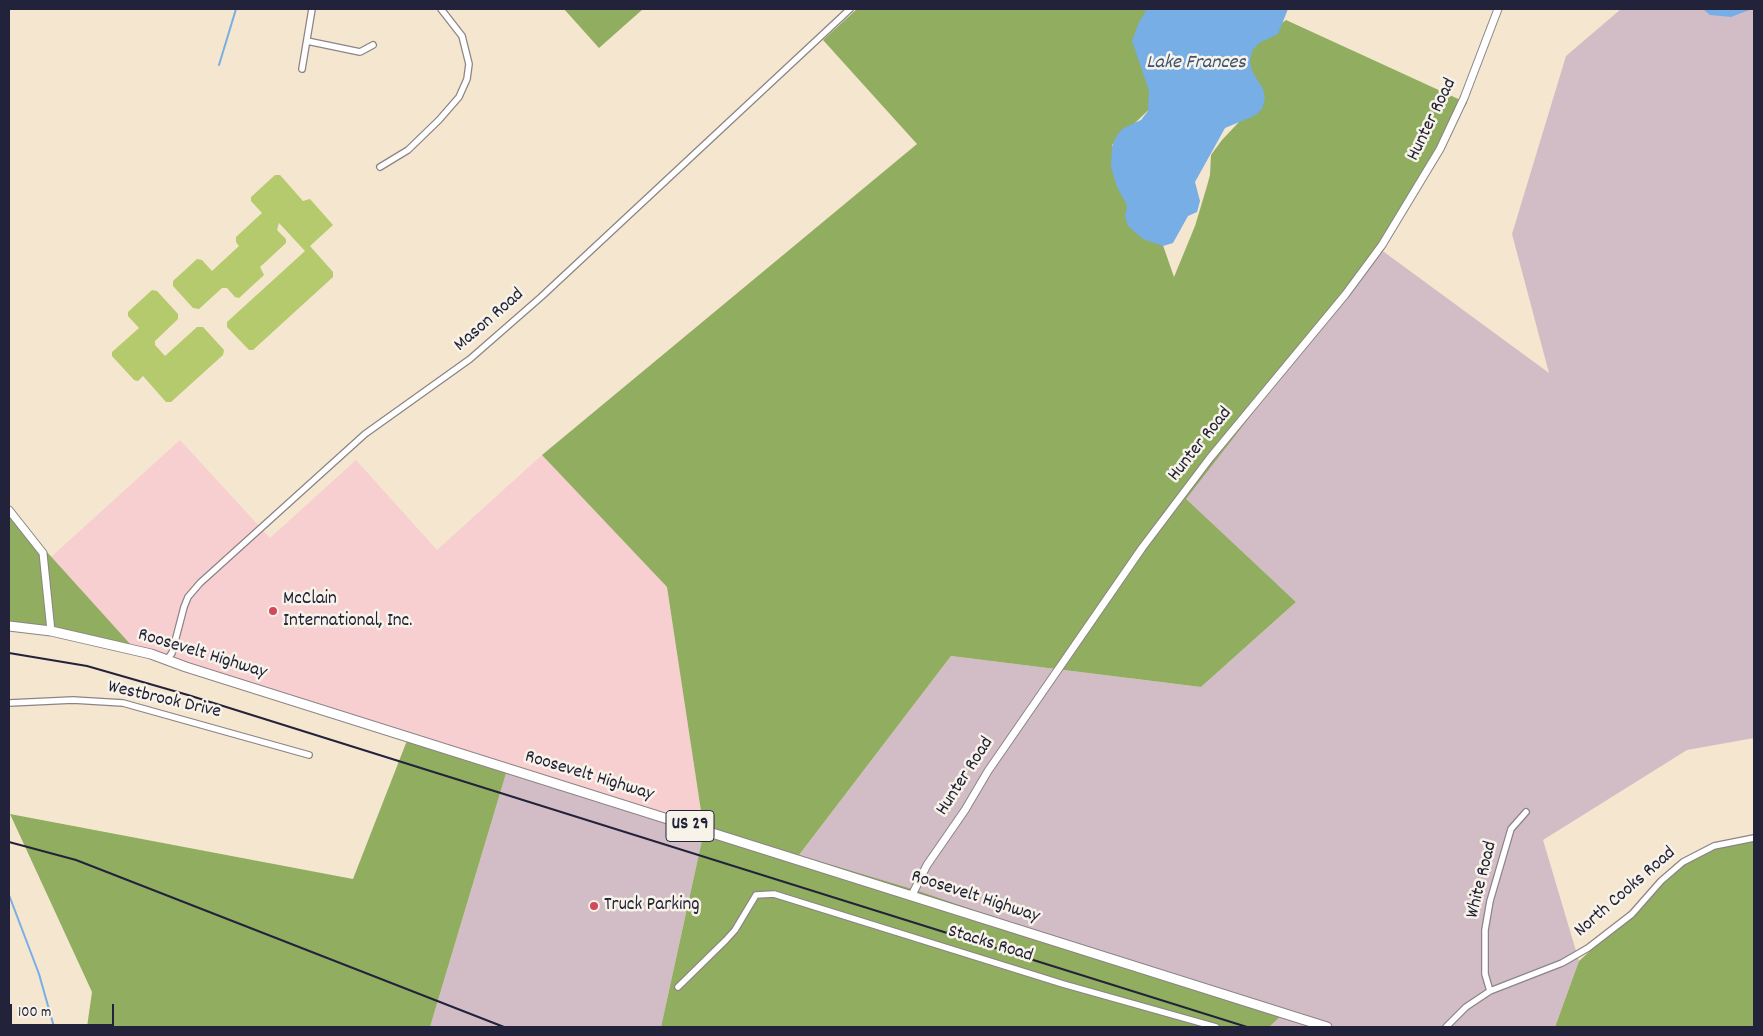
<!DOCTYPE html>
<style>
body{margin:0}
#map{position:relative;width:1763px;height:1036px;overflow:hidden;background:#f5e6d0;font-family:Dekko,sans-serif}
canvas{display:block}
.frame{position:absolute;inset:0;border:10px solid #22223b;pointer-events:none}
.scale{position:absolute;left:10px;top:1004px;width:104px;height:22px;box-sizing:border-box;border:2px solid #22223b;border-top:0;padding-left:6px;font-size:15px;line-height:18px;white-space:nowrap;color:#22223b;-webkit-text-stroke:4px #f7f3e8;paint-order:stroke}
</style>
<div id="map">
<canvas width="1763" height="1036"></canvas>
<div class="frame"></div>
<div class="scale">100 m</div>
</div>
<script>
const ctx = document.querySelector('canvas').getContext('2d');
ctx.lineJoin = 'round';
function paint(path, color) {
  ctx.fillStyle = color;
  ctx.fill(path, 'evenodd');
}
function poly(rows) {
  const path = new Path2D();
  for (const r of rows) {
    path.moveTo(r[0], r[1]);
    for (let i = 2; i < r.length; i += 2) path.lineTo(r[i], r[i + 1]);
  }
  return path;
}
function strokePath(path, color, width, dash) {
  ctx.strokeStyle = color;
  ctx.lineWidth = width;
  ctx.lineCap = dash ? 'butt' : 'round';
  ctx.setLineDash(dash || []);
  ctx.stroke(path);
}
function label(font, color, halo, rows, align = 'center') {
  ctx.font = font + ' Dekko,sans-serif';
  ctx.lineWidth = 5;
  ctx.setLineDash([]);
  ctx.textBaseline = 'middle';
  ctx.strokeStyle = halo;
  ctx.fillStyle = color;
  for (const [text, x, y, turn = 0] of rows) {
    ctx.save();
    ctx.translate(x, y);
    ctx.rotate((+turn || 0) * Math.PI / 180);
    ctx.textAlign = isNaN(turn) ? turn : align;
    if (halo) ctx.strokeText(text, 0, 0);
    ctx.fillText(text, 0, 0);
    ctx.restore();
  }
}
paint(poly([
 [180,440,270,538,356,460,437,550,542,455,667,587,704,831,191,668,141,656,51,557]
]), '#f7cfd1');
paint(poly([
 [1621,9,1754,9,1754,738,1687,750,1543,840,1579,961,1555,1027,1269,1027,1282,1015,916,890,799,855,951,656,1201,687,1296,602,1185,499,1380,249,1549,373,1512,234,1566,56],
 [507,770,704,831,661,1027,430,1027]
]), '#d2bdc6');
paint(poly([
 [275,175,280,175,303,201,310,199,333,225,310,246,333,272,333,277,253,350,249,350,227,327,227,322,305,251,279,223,277,230,286,239,286,243,260,267,264,275,239,298,235,297,227,288,222,288,199,309,193,308,173,286,173,281,197,259,202,260,212,271,239,246,236,242,236,237,262,213,251,201,251,197],
 [152,290,157,291,178,314,178,319,155,341,155,345,165,356,197,327,203,327,224,350,223,355,171,402,166,402,143,376,138,381,134,380,112,356,112,352,139,328,128,316,128,312]
]), '#b5c96d');
paint(poly([
 [564,9,643,9,599,48],
 [857,9,1155,9,1160,99,1112,145,1125,171,1150,208,1174,277,1195,226,1207,186,1210,175,1211,155,1222,140,1254,106,1248,48,1286,20,1467,103,1380,249,1186,499,1296,602,1201,687,951,656,799,855,916,890,1282,1015,1269,1027,661,1027,704,831,667,587,542,455,917,144,823,40],
 [9,510,141,656,42,631,9,630],
 [408,738,507,770,430,1027,87,1027,92,992,10,814,353,879],
 [1754,839,1754,1027,1555,1027,1579,961,1620,924,1673,869,1705,851]
]), '#90ad60');
paint(poly([
 [1147,9,1288,9,1278,34,1259,43,1252,51,1250,61,1252,71,1263,89,1265,99,1262,109,1254,116,1225,128,1195,182,1200,201,1197,212,1188,216,1173,243,1163,246,1143,239,1128,226,1125,216,1127,205,1117,187,1111,167,1112,147,1116,137,1122,129,1141,120,1148,111,1149,91,1132,41,1139,22],
 [1703,9,1752,9,1731,17,1710,15]
]), '#76aee5');
strokePath(poly([
 [219,65,236,9],
 [9,895,39,974,54,1027]
]), '#76aee5', 2);
const minor = poly([
 [307,41,360,52,373,45],
 [302,69,312,9],
 [380,167,408,150,439,120,459,97,467,79,469,64,462,36,441,9],
 [166,661,172,653,184,607,188,597,200,583,365,434,470,359,541,297,850,9],
 [9,703,73,700,123,703,309,755],
 [678,987,726,940,735,930,756,895,774,894,1063,984,1216,1027],
 [1490,991,1485,974,1485,930,1490,901,1511,829,1526,812],
 [1446,1027,1466,1007,1490,991,1562,963,1588,948,1632,914,1661,881,1683,862,1714,846,1754,838]
]);
const tertiary = poly([
 [9,510,43,553,51,631],
 [912,895,927,865,965,810,988,771,1142,548,1210,458,1345,295,1382,245,1440,149,1464,98,1498,9]
]);
const primary = poly([
 [9,626,51,631,151,654,186,667,1327,1027]
]);
strokePath(minor, '#8c8486', 8);
strokePath(tertiary, '#8c8486', 9);
strokePath(primary, '#8c8486', 11);
strokePath(minor, '#fff', 5.5);
strokePath(tertiary, '#fff', 7);
strokePath(primary, '#fff', 9);
strokePath(poly([
 [9,653,87,666,188,695,1247,1027],
 [9,842,76,860,112,874,504,1027]
]), '#22223b', 2);
for (const [x, y, r, color] of [
 [273,611,5,"#d1495b"],
 [594,906,5,"#d1495b"]
]) {
  const dot = new Path2D();
  dot.arc(x, y, r, 0, 2 * Math.PI);
  ctx.fillStyle = color;
  ctx.fill(dot);
  strokePath(dot, '#f7f3e8', 2);
}
for (const [x, y, w] of [
 [690,826,48]
]) {
  const box = new Path2D();
  box.roundRect(x - w / 2, y - 15.5, w, 31, 4);
  ctx.fillStyle = '#f7f3e8';
  ctx.fill(box);
  strokePath(box, '#22223b', 1);
}
label('bold 18px', '#22223b', null, [
 ["US 29",690,826]
]);
label('19px', '#22223b', '#f7f3e8', [
 ["Hunter Road",1433,120,-64],
 ["Mason Road",490,321,-41],
 ["Hunter Road",1201,445,-51],
 ["Roosevelt Highway",202,655,17],
 ["Westbrook Drive",164,701,13],
 ["Roosevelt Highway",589,777,17],
 ["Hunter Road",966,777,-57],
 ["White Road",1483,880,-76],
 ["North Cooks Road",1626,893,-41],
 ["Roosevelt Highway",975,898,18],
 ["Stacks Road",990,945,17]
]);
label('19px', '#22223b', '#f7f3e8', [
 ["McClain",283,600],
 ["International, Inc.",283,622],
 ["Truck Parking",604,906]
], 'left');
label('italic 20px', '#3f5376', '#f7f3e8', [
 ["Lake Frances",1196,64]
]);
</script>
